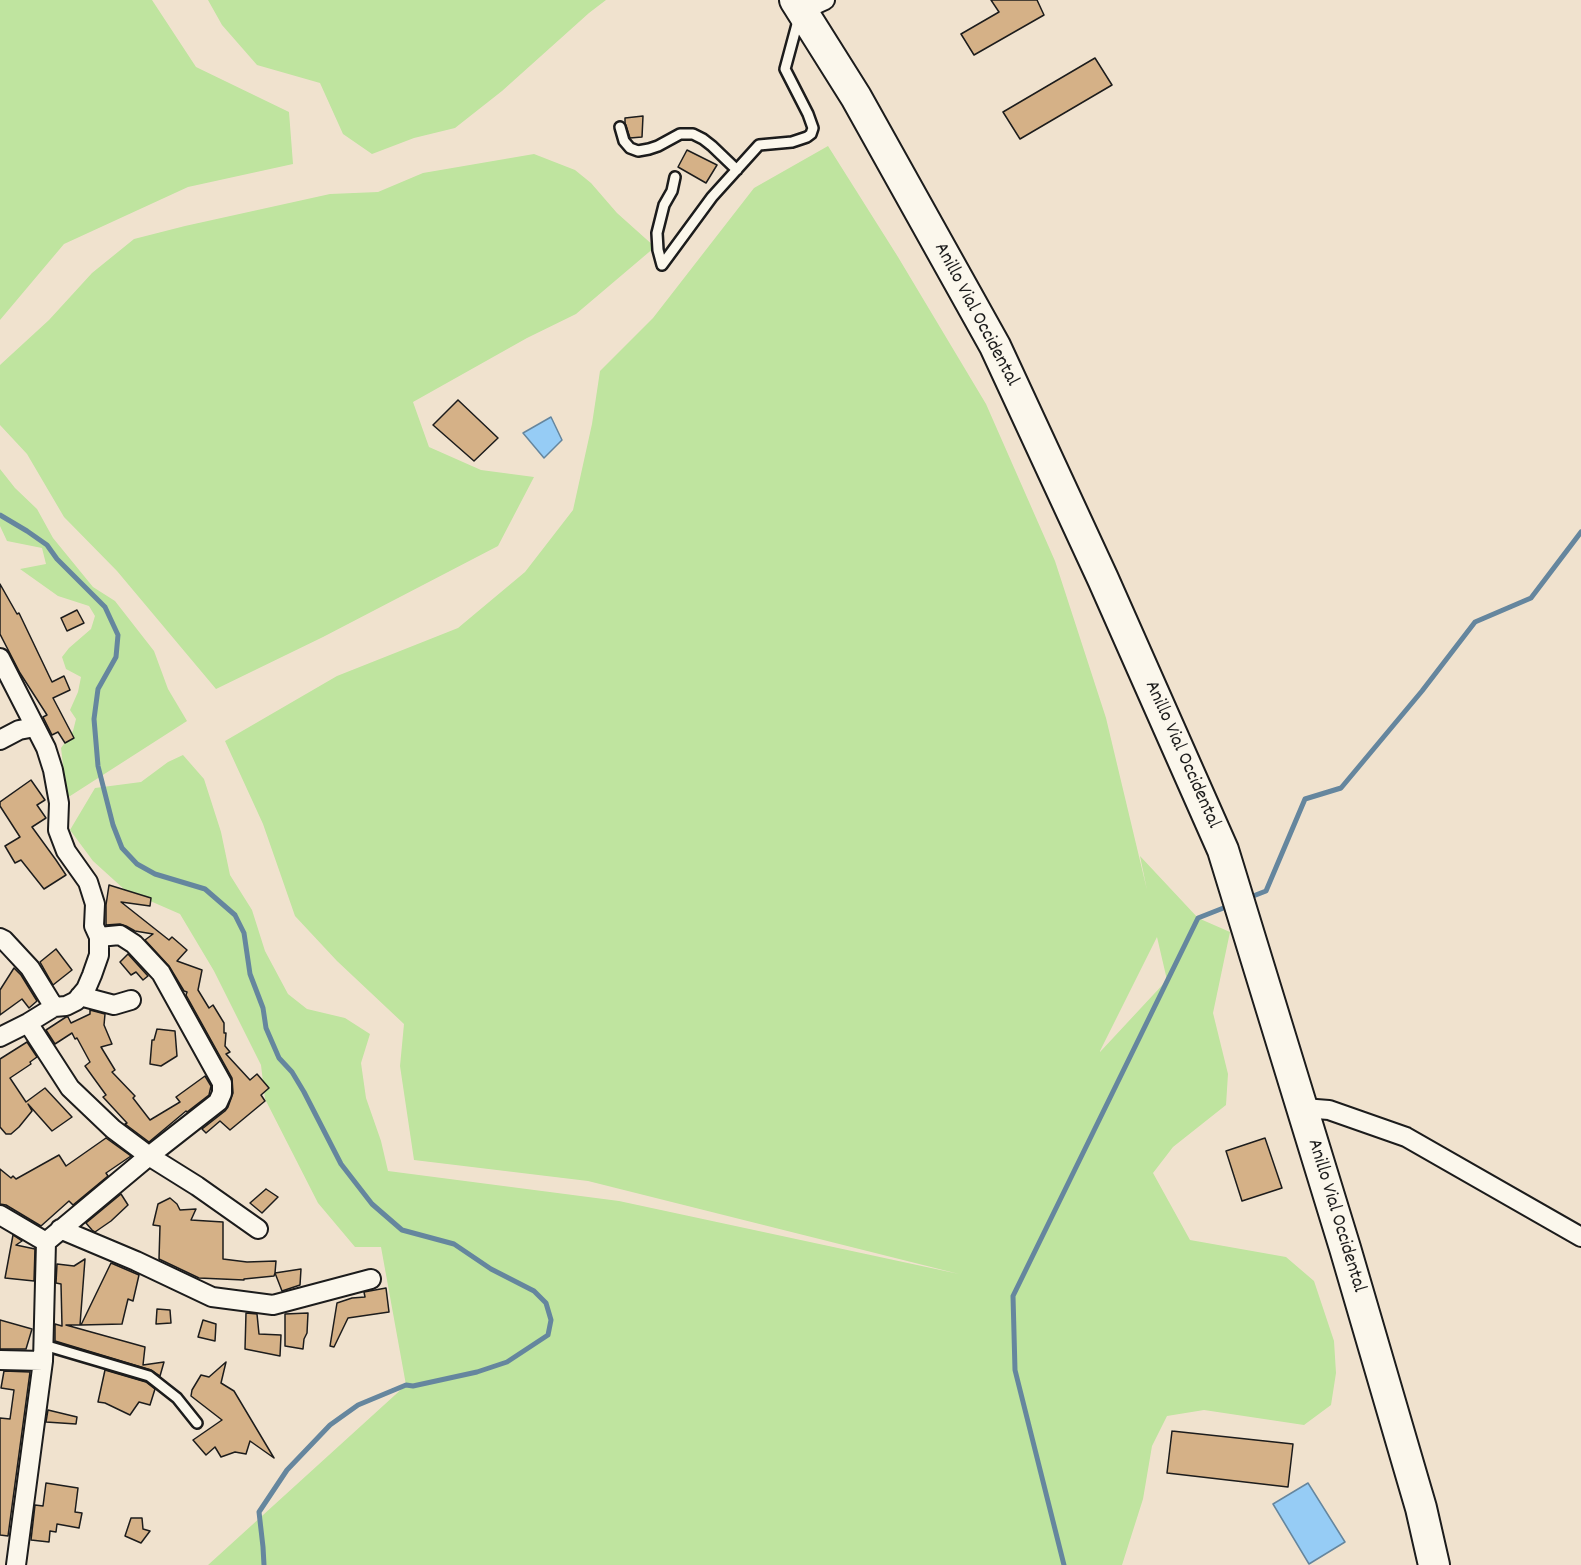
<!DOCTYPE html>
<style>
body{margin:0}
canvas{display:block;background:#f0e2ce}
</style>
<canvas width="1581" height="1565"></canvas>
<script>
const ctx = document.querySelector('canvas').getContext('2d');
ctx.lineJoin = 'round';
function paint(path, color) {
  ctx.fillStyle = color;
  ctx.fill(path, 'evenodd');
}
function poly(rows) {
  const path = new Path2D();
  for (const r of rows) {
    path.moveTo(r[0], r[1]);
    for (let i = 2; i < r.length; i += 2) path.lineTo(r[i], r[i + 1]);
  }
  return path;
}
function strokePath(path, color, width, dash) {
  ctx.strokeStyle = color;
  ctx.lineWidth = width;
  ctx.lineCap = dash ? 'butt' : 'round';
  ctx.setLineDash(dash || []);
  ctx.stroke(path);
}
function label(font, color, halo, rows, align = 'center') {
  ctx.font = font + ' Dekko,sans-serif';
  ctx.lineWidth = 4.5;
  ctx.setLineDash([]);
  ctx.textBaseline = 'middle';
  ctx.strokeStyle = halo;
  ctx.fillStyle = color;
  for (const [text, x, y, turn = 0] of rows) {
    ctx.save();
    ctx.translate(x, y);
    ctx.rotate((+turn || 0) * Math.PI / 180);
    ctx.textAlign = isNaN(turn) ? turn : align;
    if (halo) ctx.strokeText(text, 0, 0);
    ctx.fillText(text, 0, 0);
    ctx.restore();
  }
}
paint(poly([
 [0,0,152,0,196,67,289,112,293,164,188,187,64,244,0,320],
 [208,0,606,0,589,13,502,91,455,128,414,138,372,154,343,134,320,83,257,65,222,25],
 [828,146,898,257,986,404,1055,561,1106,718,1147,890,1140,856,1198,918,1230,932,1213,1013,1228,1074,1226,1105,1173,1147,1153,1173,1190,1240,1286,1257,1314,1281,1334,1341,1336,1373,1331,1405,1304,1425,1204,1410,1167,1416,1152,1446,1143,1499,1122,1565,208,1565,406,1385,381,1247,355,1247,318,1203,265,1099,261,1065,214,971,180,914,125,890,93,861,70,830,95,788,141,782,168,762,183,755,204,779,221,832,230,875,252,910,265,951,288,994,307,1009,345,1018,370,1034,361,1063,366,1098,381,1141,388,1171,619,1201,959,1274,588,1181,414,1160,400,1066,404,1024,337,961,295,916,263,824,225,741,337,676,458,628,525,572,573,510,592,424,600,371,653,318,754,188],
 [1157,937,1167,980,1100,1052,1100,1051],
 [534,154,575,170,591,183,617,213,655,247,576,314,527,338,413,402,429,447,481,470,534,477,498,546,323,637,216,689,117,571,64,517,27,454,0,425,0,365,49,320,92,273,134,239,185,226,330,194,378,192,423,173],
 [0,469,15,488,37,509,53,538,93,587,115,601,154,651,168,689,187,721,67,798,61,748,73,731,76,719,70,710,78,692,81,677,66,669,62,657,69,648,91,629,95,616,89,606,58,596,20,569,46,564,42,548,7,541,0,526]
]), '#bfe49f');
const water = poly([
 [551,417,562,440,544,458,523,433,551,417],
 [1308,1483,1345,1542,1309,1564,1273,1504,1308,1483]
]);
paint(water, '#96ccf5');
strokePath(water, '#65869e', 1.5);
strokePath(poly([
 [0,515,27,531,47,545,57,559,105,607,118,635,116,657,98,689,94,719,98,766,113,825,122,848,137,864,155,874,205,889,235,915,244,933,250,974,263,1008,266,1028,279,1058,292,1072,304,1092,341,1164,372,1204,402,1230,454,1244,491,1269,534,1291,546,1303,551,1320,548,1335,507,1362,477,1372,413,1386,406,1385,358,1405,330,1425,287,1470,259,1512,263,1547,264,1565],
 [1248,898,1266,891,1305,799,1341,788,1422,691,1475,622,1531,598,1581,532],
 [1064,1565,1015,1370,1013,1296,1198,918,1231,905]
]), '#65869e', 5);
const building = poly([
 [991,0,1037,0,1044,15,974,55,961,34,999,12,991,0],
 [1095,58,1112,85,1020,139,1003,112,1095,58],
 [643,116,642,137,630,138,625,123,625,118,643,116],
 [687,150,717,165,706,183,678,167,687,150],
 [458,400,498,438,474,461,433,425,458,400],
 [0,584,17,614,19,613,52,682,64,676,70,690,53,698,74,738,65,743,58,732,52,735,43,717,47,715,20,673,0,634,0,584],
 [77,610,84,623,67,631,61,618,77,610],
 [31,780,45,800,37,805,46,818,32,827,56,860,66,875,44,889,21,860,15,863,5,846,20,837,0,806,0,802,31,780],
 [109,885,151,898,150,906,121,902,169,940,172,937,187,950,177,961,202,970,198,990,209,1008,213,1005,224,1023,224,1033,226,1033,225,1046,230,1052,226,1054,250,1080,257,1074,269,1088,261,1095,265,1101,230,1130,220,1121,206,1133,202,1129,225,1111,228,1107,233,1093,232,1078,186,995,187,992,184,991,169,966,145,940,153,934,135,931,126,926,120,924,106,925,106,905,109,885],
 [56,949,72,970,53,985,40,962,56,949],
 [128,954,148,976,143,980,136,972,131,975,120,962,128,954],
 [14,968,21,975,37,1001,29,1008,22,999,0,1015,0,990,14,968],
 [90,1010,105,1014,104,1025,112,1044,101,1047,115,1070,112,1072,135,1096,133,1098,150,1120,180,1102,176,1097,205,1076,211,1086,209,1095,187,1112,186,1111,149,1142,125,1124,127,1123,103,1097,106,1095,85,1066,90,1062,77,1038,75,1039,72,1033,55,1044,46,1030,66,1017,68,1017,71,1023,90,1014,90,1010],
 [157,1029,175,1031,177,1056,161,1066,150,1064,152,1040,154,1040,157,1029],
 [27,1042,37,1057,30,1062,31,1064,10,1078,26,1102,45,1088,72,1117,52,1131,28,1104,32,1111,19,1127,11,1134,6,1134,0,1127,0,1059,27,1042],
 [106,1138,131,1156,106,1173,108,1176,73,1205,69,1201,41,1226,6,1205,0,1204,0,1169,11,1178,13,1176,16,1179,59,1155,66,1166,106,1138],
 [1265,1138,1282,1188,1242,1201,1226,1151,1265,1138],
 [266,1189,278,1197,262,1213,250,1203,266,1189],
 [121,1194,128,1205,111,1221,95,1232,92,1230,86,1223,121,1194],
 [170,1198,177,1204,180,1210,196,1209,191,1220,223,1222,223,1259,247,1262,276,1261,275,1273,301,1269,300,1285,282,1291,275,1273,274,1276,244,1279,244,1280,199,1278,159,1259,160,1226,153,1225,158,1204,170,1198],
 [13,1235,22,1241,16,1245,35,1249,34,1281,5,1278,13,1235],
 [85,1259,80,1325,66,1325,145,1347,143,1365,164,1362,160,1376,151,1370,55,1341,55,1324,62,1326,61,1284,56,1283,57,1264,74,1266,85,1259],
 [111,1263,139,1275,133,1301,128,1299,122,1324,81,1325,111,1263],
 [386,1288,389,1312,348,1318,334,1347,330,1346,337,1303,352,1298,365,1297,364,1292,386,1288],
 [157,1309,170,1310,171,1323,156,1324,157,1309],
 [246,1313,257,1314,259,1334,281,1335,280,1356,245,1349,246,1313],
 [308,1313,307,1333,304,1339,303,1349,285,1346,285,1314,308,1313],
 [0,1320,32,1329,26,1349,0,1349,0,1320],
 [203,1320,216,1324,215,1341,198,1337,203,1320],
 [226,1362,221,1383,234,1391,274,1458,250,1441,246,1454,235,1452,221,1457,215,1447,206,1455,193,1440,222,1420,191,1396,192,1390,201,1375,209,1377,226,1362],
 [105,1370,146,1382,155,1389,150,1405,139,1402,130,1415,105,1403,98,1402,105,1370],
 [4,1371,30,1372,8,1536,0,1535,0,1418,10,1419,14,1390,1,1388,4,1371],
 [48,1410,77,1417,76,1424,46,1422,48,1410],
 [1172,1431,1293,1444,1288,1487,1167,1473,1172,1431],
 [46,1483,78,1488,75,1512,82,1513,79,1528,57,1524,56,1532,50,1531,49,1542,31,1540,35,1505,43,1506,46,1483],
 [131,1518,142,1518,143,1529,150,1531,141,1543,125,1536,131,1518]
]);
paint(building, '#d5b187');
strokePath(building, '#1c1c1c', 1.5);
const service = poly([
 [620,127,624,141,630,148,638,151,649,149,658,146,680,134,693,134,703,139,712,146,737,170],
 [662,265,712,197,759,145,792,142,807,137,811,134,813,128,808,114,785,69,799,17],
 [662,265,658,250,657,233,664,205,672,191,675,177],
 [44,1345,149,1376,177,1398,197,1423]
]);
const minor = poly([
 [801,11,825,0],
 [0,658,46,748,53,770,59,803,58,830,66,851,88,882,95,904,94,926,99,937,99,955,92,975,86,989,76,1001,66,1006,54,1007,28,1023,0,1037],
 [0,740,19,730,35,727],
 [0,938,4,940,30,968,54,1007],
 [80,996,114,1005,131,1000],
 [28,1023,70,1088,113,1129,149,1156,197,1186,258,1229],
 [1303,1108,1329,1110,1406,1137,1581,1237],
 [0,1215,46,1242,43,1361,16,1565],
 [60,1229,136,1261,212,1297,273,1305,371,1279],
 [46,1242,149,1156,218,1102,222,1093,222,1083,161,973,134,944,120,935,99,937],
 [0,1360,43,1361]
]);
const trunk = poly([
 [795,0,856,97,995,346,1103,579,1223,850,1345,1248,1421,1508,1434,1565]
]);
strokePath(service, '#1c1c1c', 14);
strokePath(minor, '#1c1c1c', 22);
strokePath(trunk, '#1c1c1c', 34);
strokePath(service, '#fbf7ec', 9);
strokePath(minor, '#fbf7ec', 18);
strokePath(trunk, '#fbf7ec', 30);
label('20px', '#1c1c1c', '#fbf7ec', [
 ["Anillo Vial Occidental",975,315,62],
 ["Anillo Vial Occidental",1181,755,66],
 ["Anillo Vial Occidental",1335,1216,73]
]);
</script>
